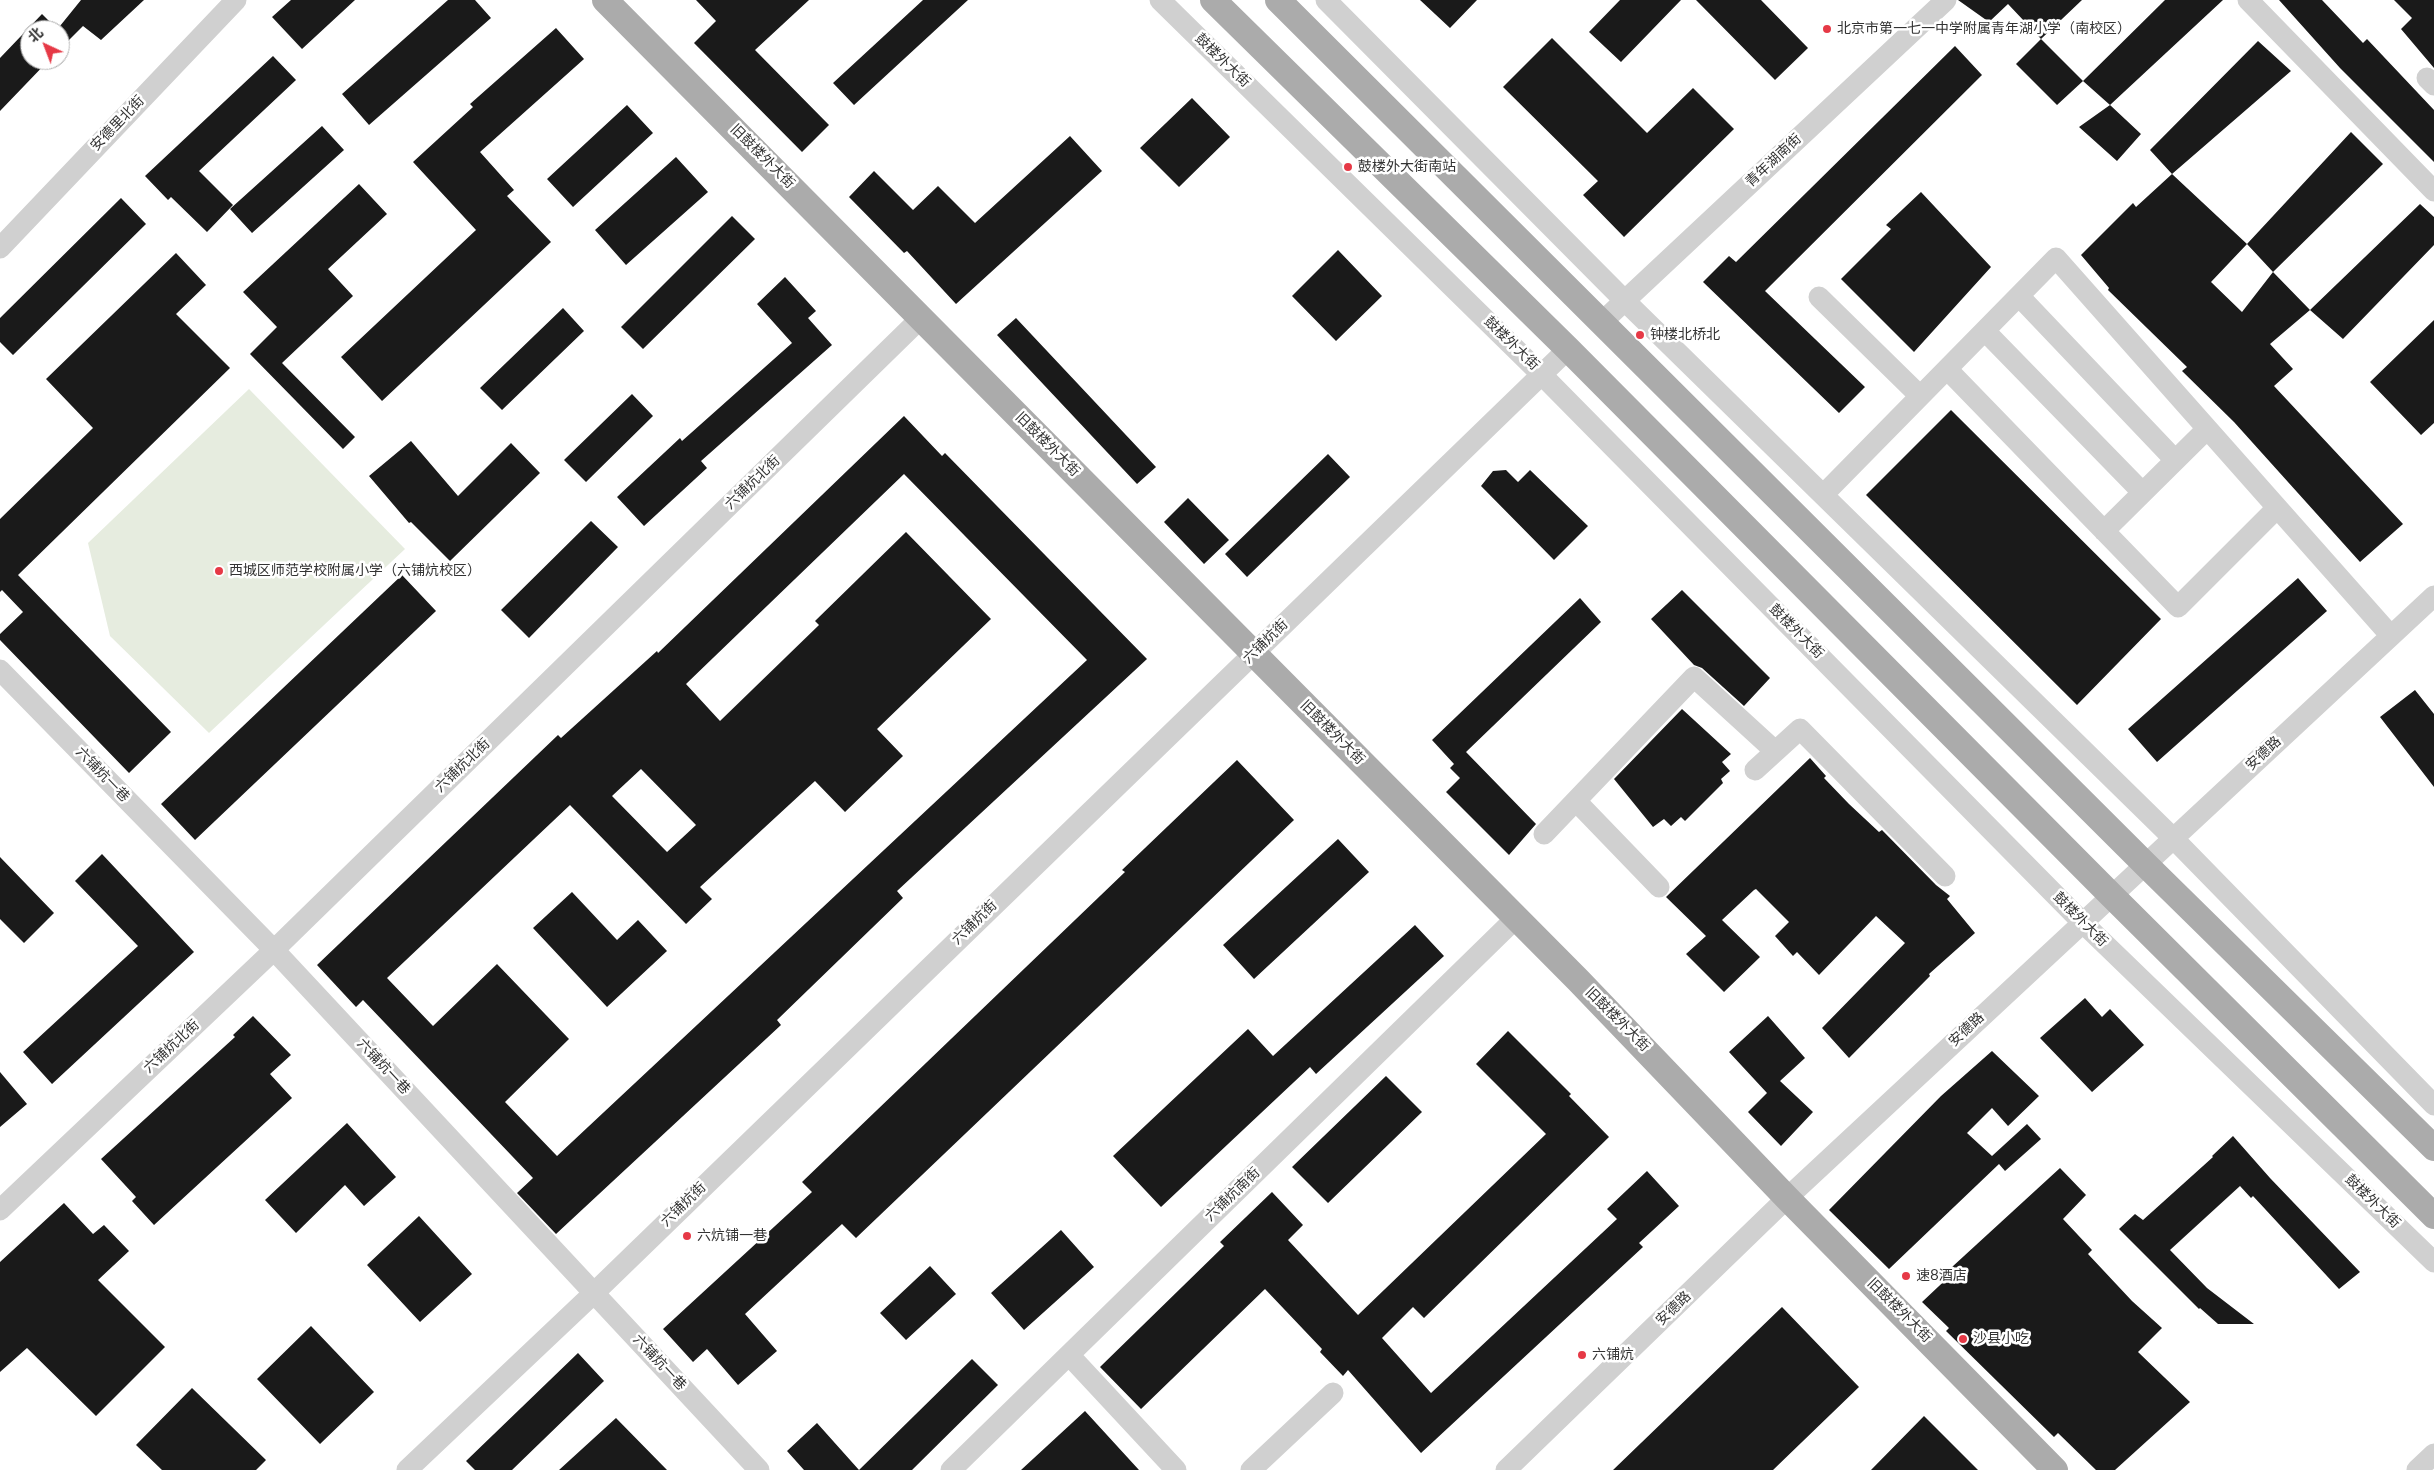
<!DOCTYPE html>
<meta charset="utf-8">
<style>
body{margin:0}
#map{position:relative;width:2434px;height:1470px;overflow:hidden;background:#fff;font-family:Poppins,"Noto Sans SC",sans-serif}
canvas{display:block}
.north{position:absolute;left:20px;top:20px;width:50px;height:50px;box-sizing:border-box;background:#fff;border:1px solid #adadad;border-radius:50%;rotate:317deg;font-size:14px;font-weight:700;line-height:20px;text-align:center;color:#333}
.north::after{content:'';display:block;margin:auto;width:18px;height:22px;background:#e63946;clip-path:polygon(50% 0,100% 100%,50% 72%,0 100%)}
</style>
<div id="map">
<canvas width="2434" height="1470"></canvas>
<div class="north">北</div>
</div>
<script>
const ctx = document.querySelector('canvas').getContext('2d');
ctx.lineJoin = 'round';
function paint(path, color) {
  ctx.fillStyle = color;
  ctx.fill(path, 'evenodd');
}
function poly(rows) {
  const path = new Path2D();
  for (const r of rows) {
    path.moveTo(r[0], r[1]);
    for (let i = 2; i < r.length; i += 2) path.lineTo(r[i], r[i + 1]);
  }
  return path;
}
function strokePath(path, color, width, dash) {
  ctx.strokeStyle = color;
  ctx.lineWidth = width;
  ctx.lineCap = dash ? 'butt' : 'round';
  ctx.setLineDash(dash || []);
  ctx.stroke(path);
}
function label(font, color, halo, rows, align = 'center') {
  ctx.font = font + ' Poppins,"Noto Sans SC",sans-serif';
  ctx.lineWidth = 5;
  ctx.setLineDash([]);
  ctx.textBaseline = 'middle';
  ctx.strokeStyle = halo;
  ctx.fillStyle = color;
  for (const [text, x, y, turn = 0] of rows) {
    ctx.save();
    ctx.translate(x, y);
    ctx.rotate((+turn || 0) * Math.PI / 180);
    ctx.textAlign = isNaN(turn) ? turn : align;
    if (halo) ctx.strokeText(text, 0, 0);
    ctx.fillText(text, 0, 0);
    ctx.restore();
  }
}
paint(poly([
 [249,389,405,549,209,733,110,636,88,543]
]), '#e6ecdf');
paint(poly([
 [81,0,144,0,101,40,83,26,60,49,60,26],
 [291,0,355,0,302,49,272,17],
 [448,0,475,0,491,18,369,125,342,94],
 [696,0,809,0,755,50,829,125,802,152,694,43,716,21],
 [923,0,968,0,854,105,833,83],
 [1420,0,1477,0,1450,28],
 [1620,0,1681,0,1621,62,1589,32],
 [1696,0,1761,0,1808,48,1775,80],
 [1958,0,2082,0,2041,39,2008,4,1989,22],
 [2165,0,2223,0,2110,105,2083,81],
 [2279,0,2322,0,2363,43,2367,39,2434,110,2434,162,2340,68],
 [2394,0,2434,0,2434,68,2401,29,2412,18],
 [42,14,58,30,30,30,30,60,49,60,0,111,0,58],
 [556,28,584,59,480,152,514,190,507,196,551,242,382,401,341,357,476,230,413,162,473,107,470,104],
 [1552,38,1647,133,1693,88,1734,129,1624,237,1583,195,1598,181,1503,87],
 [2041,39,2083,81,2057,105,2016,64],
 [2258,41,2291,71,2172,174,2150,150],
 [1955,46,1982,75,1765,291,1865,387,1839,413,1703,282,1729,256,1736,262],
 [273,56,296,80,199,171,233,205,207,232,171,197,168,200,145,176],
 [1192,98,1230,137,1179,187,1140,148],
 [627,105,653,133,573,207,547,179],
 [2110,105,2141,134,2117,161,2079,127],
 [322,126,344,150,252,233,230,209],
 [2351,132,2383,164,2273,272,2247,244],
 [1070,136,1102,171,956,304,907,251,904,253,849,197,874,171,913,210,938,186,975,223],
 [676,157,708,192,626,265,595,230],
 [2172,174,2247,244,2211,282,2242,312,2273,272,2310,310,2270,344,2293,369,2274,386,2403,524,2360,562,2234,422,2182,371,2187,367,2108,290,2109,288,2081,255,2133,203,2136,207],
 [359,184,387,214,328,269,353,296,282,363,355,437,343,449,250,354,277,327,243,292],
 [1921,192,1991,267,1914,352,1841,279,1891,229,1886,225],
 [121,198,146,224,13,355,0,342,0,318],
 [2420,204,2434,217,2434,245,2343,339,2310,310],
 [732,216,755,239,643,349,621,327],
 [1338,250,1382,296,1336,341,1292,296],
 [176,253,206,285,176,314,230,368,18,575,171,732,129,773,0,640,0,634,23,612,2,590,0,592,0,519,93,428,46,379],
 [785,277,816,311,808,318,832,345,701,461,707,468,644,526,617,497,680,438,682,441,792,343,757,304],
 [563,308,584,331,502,410,480,388],
 [1016,318,1156,467,1137,484,997,335],
 [2434,320,2434,423,2421,435,2370,382],
 [632,394,653,416,586,482,564,460],
 [1951,410,2161,619,2077,705,1866,495],
 [904,416,942,456,945,453,1147,659,897,891,903,898,777,1020,781,1025,556,1234,517,1193,533,1178,363,1000,356,1007,317,965,558,735,561,738,657,651,658,653],
 [904,474,1087,660,557,1156,505,1102,569,1039,497,964,433,1026,387,978,570,805,686,924,712,899,700,887,815,781,845,812,903,756,877,729,991,619,906,532,815,621,819,625,720,721,686,684],
 [641,769,696,825,667,852,612,796],
 [411,441,458,496,511,443,540,473,450,561,411,522,409,523,369,476],
 [1328,454,1350,477,1247,577,1225,554],
 [1506,470,1518,482,1530,470,1588,526,1554,560,1481,486,1493,471],
 [1188,498,1229,540,1204,564,1164,522],
 [591,521,618,547,529,638,501,610],
 [402,575,436,611,195,840,161,804],
 [2298,578,2327,611,2157,762,2128,729],
 [1682,590,1770,678,1744,706,1702,668,1694,665,1651,619],
 [1580,598,1601,622,1466,752,1536,824,1509,855,1446,792,1460,778,1450,768,1454,764,1432,740],
 [2415,690,2434,714,2434,787,2380,717],
 [1682,709,1731,754,1722,762,1730,771,1721,779,1723,783,1685,821,1681,817,1671,826,1664,819,1653,827,1614,779],
 [1810,758,1826,776,1824,778,1849,804,1879,832,1882,830,1936,885,1950,896,1947,899,1975,933,1929,974,1930,976,1849,1058,1822,1028,1905,943,1876,916,1819,975,1797,952,1793,956,1775,936,1789,922,1756,889,1754,890,1722,920,1760,957,1724,992,1686,954,1706,936,1666,897],
 [1237,760,1294,820,856,1238,842,1224,745,1314,777,1351,738,1385,707,1349,693,1362,663,1329,812,1192,802,1182,1125,872,1122,870],
 [1338,839,1369,872,1254,979,1223,945],
 [102,854,194,952,52,1084,23,1052,138,946,75,881],
 [0,857,54,913,24,943,0,919],
 [572,892,617,940,638,920,667,951,607,1007,533,928],
 [1415,925,1444,956,1316,1074,1310,1067,1161,1207,1113,1156,1248,1029,1273,1056],
 [2085,998,2102,1017,2110,1009,2144,1045,2092,1092,2040,1038],
 [253,1016,291,1055,270,1074,292,1098,154,1225,132,1201,136,1197,101,1159,235,1037,233,1035],
 [1768,1016,1805,1058,1780,1081,1813,1112,1781,1146,1748,1112,1767,1093,1729,1052],
 [1508,1031,1571,1094,1569,1096,1609,1137,1424,1318,1413,1307,1382,1338,1431,1393,1617,1219,1607,1209,1647,1171,1679,1206,1639,1243,1643,1247,1421,1453,1348,1370,1343,1376,1320,1352,1322,1349,1265,1289,1141,1409,1100,1367,1224,1246,1220,1242,1272,1192,1303,1225,1288,1240,1358,1315,1546,1134,1476,1064],
 [1992,1051,2039,1096,2008,1126,1992,1108,1967,1133,1992,1156,2027,1124,2041,1139,2005,1171,1999,1164,1889,1269,1829,1210,1941,1096],
 [0,1072,27,1104,0,1127],
 [1386,1076,1422,1112,1328,1203,1292,1167],
 [347,1123,396,1177,364,1206,345,1185,296,1233,265,1200],
 [2233,1136,2270,1178,2360,1272,2339,1289,2253,1196,2251,1198,2240,1186,2170,1250,2207,1288,2254,1324,2218,1324,2200,1308,2199,1309,2119,1229,2135,1214,2143,1220,2213,1157,2212,1156],
 [2060,1168,2086,1195,2063,1219,2092,1250,2088,1254,2132,1301,2162,1328,2138,1352,2190,1402,2115,1470,2096,1470,2058,1433,2054,1437,1946,1331,1949,1328,1922,1302,1955,1271,1952,1267],
 [64,1203,93,1234,104,1225,129,1251,98,1280,165,1347,96,1416,27,1348,0,1372,0,1262],
 [419,1216,472,1274,420,1322,367,1265],
 [1061,1230,1094,1267,1024,1330,991,1293],
 [930,1266,956,1294,906,1340,880,1313],
 [1782,1307,1859,1387,1773,1470,1613,1470],
 [311,1326,374,1392,320,1444,257,1379],
 [578,1353,604,1381,512,1470,475,1470,466,1461],
 [972,1359,998,1385,912,1470,804,1470,787,1451,817,1423,859,1470],
 [192,1388,266,1460,256,1470,162,1470,136,1445],
 [1085,1411,1139,1470,1021,1470],
 [1924,1416,1978,1470,1871,1470],
 [616,1418,667,1470,559,1470]
]), '#1a1a1a');
strokePath(poly([
 [1160,0,1542,375,2083,923,2434,1262],
 [1326,0,1624,300,2173,838,2434,1105],
 [2248,0,2434,191],
 [2427,78,2434,85],
 [0,248,236,0],
 [2019,296,2175,460],
 [1819,297,1920,396],
 [1602,322,1946,0],
 [1985,331,2142,492],
 [1947,369,2178,607,2277,508],
 [1823,495,2056,258,2391,636],
 [2104,531,2207,429],
 [0,670,274,950,759,1470],
 [1755,770,1800,729,1945,876],
 [1576,801,1659,887],
 [1544,834,1694,677,1775,751],
 [0,1210,274,950,922,317],
 [1069,1355,1176,1470],
 [407,1470,594,1293,1568,349],
 [951,1470,1515,919],
 [1251,1470,1333,1393],
 [1506,1470,1787,1198,2434,596],
 [2417,1470,2434,1454]
]), '#d0d0d0', 21);
strokePath(poly([
 [605,0,1578,980,1787,1198,2055,1470],
 [1213,0,1568,349,2112,896,2434,1216],
 [1278,0,2146,865,2434,1148]
]), '#ababab', 26);
for (const [x, y, r, color] of [
 [1827,29,5,"#e63946"],
 [1348,167,5,"#e63946"],
 [1640,335,5,"#e63946"],
 [219,571,5,"#e63946"],
 [687,1236,5,"#e63946"],
 [1906,1276,5,"#e63946"],
 [1963,1339,5,"#e63946"],
 [1582,1355,5,"#e63946"]
]) {
  const dot = new Path2D();
  dot.arc(x, y, r, 0, 2 * Math.PI);
  ctx.fillStyle = color;
  ctx.fill(dot);
  strokePath(dot, '#fff', 2);
}
label('14px', '#333', '#fff', [
 ["北京市第一七一中学附属青年湖小学（南校区）",1837,29],
 ["鼓楼外大街南站",1358,167],
 ["钟楼北桥北",1650,335],
 ["西城区师范学校附属小学（六铺炕校区）",229,571],
 ["六炕铺一巷",697,1236],
 ["速8酒店",1916,1276],
 ["沙县小吃",1973,1339],
 ["六铺炕",1592,1355]
], 'left');
label('14px', '#333', '#fff', [
 ["鼓楼外大街",1222,61,44],
 ["安德里北街",118,124,-46],
 ["旧鼓楼外大街",762,157,45],
 ["青年湖南街",1774,161,-43],
 ["鼓楼外大街",1511,344,44],
 ["旧鼓楼外大街",1047,445,45],
 ["六铺炕北街",753,483,-44],
 ["鼓楼外大街",1796,632,45],
 ["六铺炕街",1266,642,-44],
 ["旧鼓楼外大街",1332,733,45],
 ["安德路",2264,754,-43],
 ["六铺炕北街",463,766,-44],
 ["六铺炕一巷",102,775,46],
 ["鼓楼外大街",2080,920,45],
 ["六铺炕街",975,923,-44],
 ["旧鼓楼外大街",1617,1020,45],
 ["安德路",1967,1030,-43],
 ["六铺炕北街",172,1047,-43],
 ["六铺炕一巷",383,1067,47],
 ["六铺炕南街",1233,1195,-44],
 ["鼓楼外大街",2372,1202,44],
 ["六铺炕街",684,1205,-44],
 ["安德路",1674,1309,-44],
 ["旧鼓楼外大街",1899,1311,45],
 ["六铺炕一巷",659,1363,47]
]);
</script>
